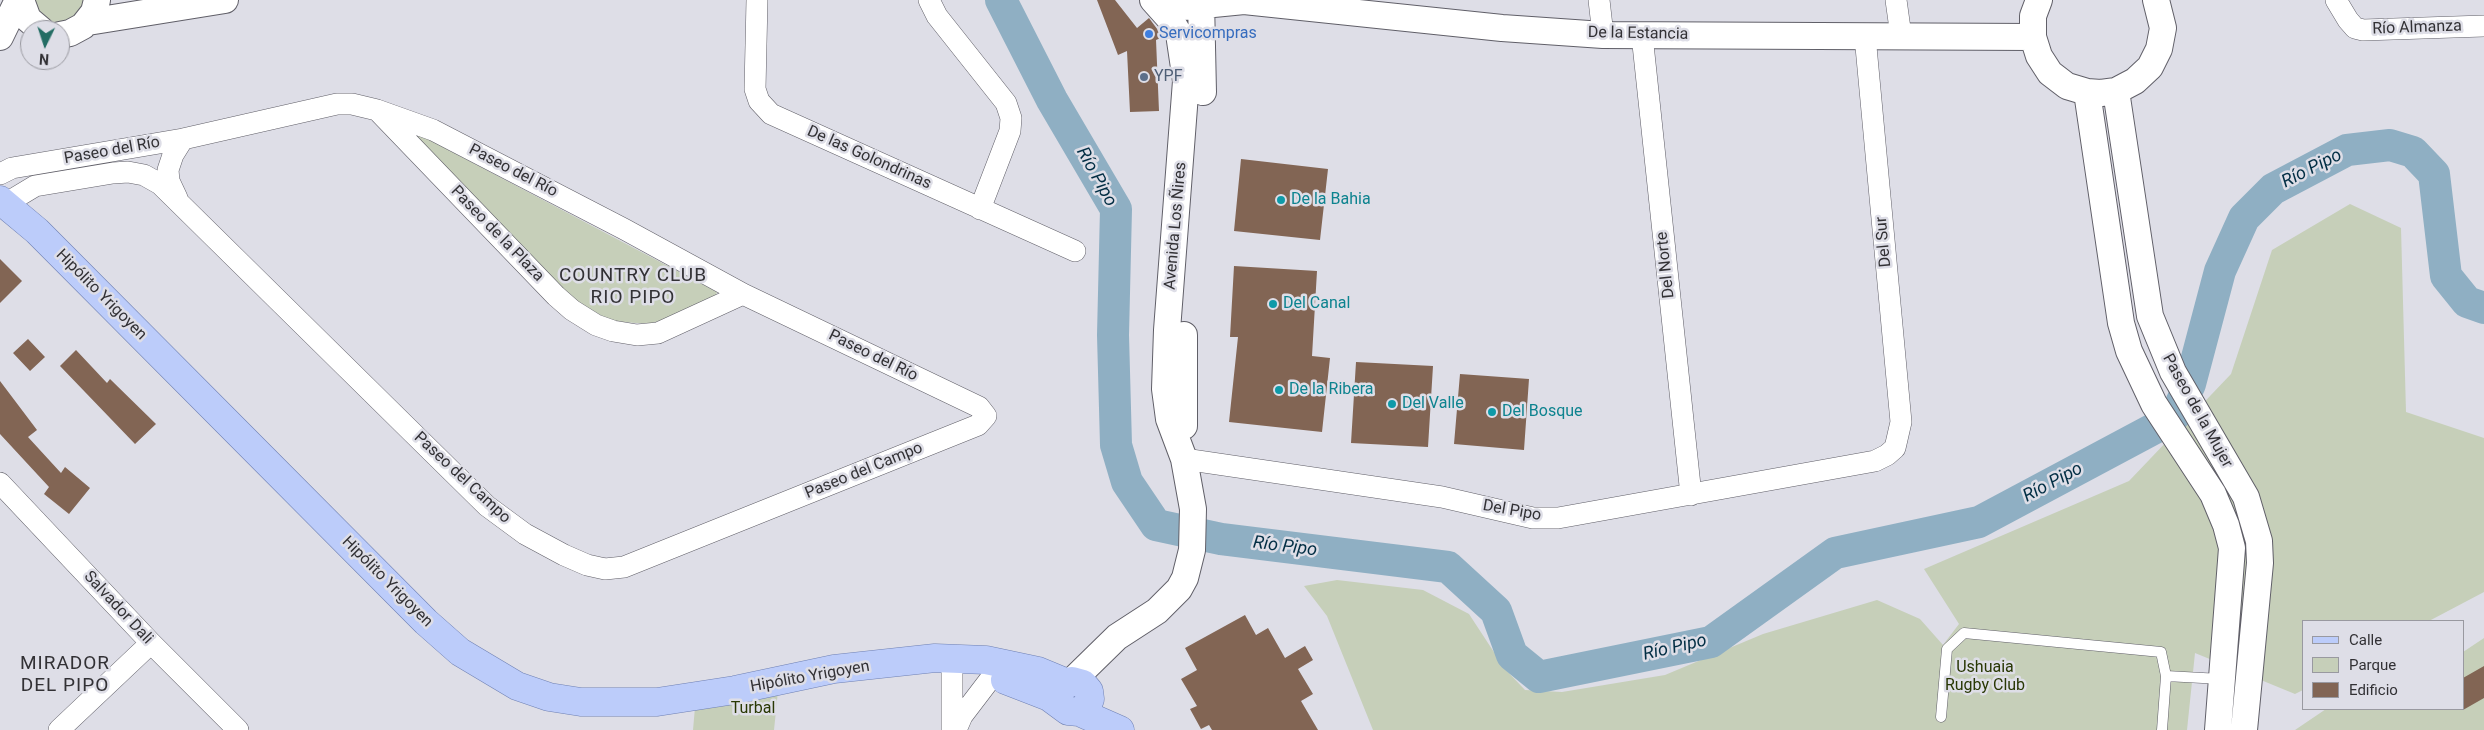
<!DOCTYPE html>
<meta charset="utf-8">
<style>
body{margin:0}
#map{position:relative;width:2484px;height:730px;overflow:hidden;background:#dedee7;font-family:Roboto,sans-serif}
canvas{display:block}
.legend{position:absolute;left:2302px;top:620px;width:162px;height:90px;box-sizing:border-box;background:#dedee7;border:1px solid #9999a0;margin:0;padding:6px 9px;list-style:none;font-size:15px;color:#323135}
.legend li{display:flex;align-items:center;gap:10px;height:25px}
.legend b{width:25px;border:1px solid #9999a0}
.north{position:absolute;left:20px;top:20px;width:50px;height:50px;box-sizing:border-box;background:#dedee7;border:1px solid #9999a0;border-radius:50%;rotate:184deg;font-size:14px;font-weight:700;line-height:20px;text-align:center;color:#323135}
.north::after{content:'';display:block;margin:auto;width:18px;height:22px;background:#246d64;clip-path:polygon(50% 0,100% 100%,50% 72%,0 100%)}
</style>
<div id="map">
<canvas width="2484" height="730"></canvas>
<ul class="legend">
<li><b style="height:6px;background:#bcccfa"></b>Calle</li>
<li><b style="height:14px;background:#c6cfb9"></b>Parque</li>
<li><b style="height:14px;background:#826554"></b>Edificio</li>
</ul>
<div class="north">N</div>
</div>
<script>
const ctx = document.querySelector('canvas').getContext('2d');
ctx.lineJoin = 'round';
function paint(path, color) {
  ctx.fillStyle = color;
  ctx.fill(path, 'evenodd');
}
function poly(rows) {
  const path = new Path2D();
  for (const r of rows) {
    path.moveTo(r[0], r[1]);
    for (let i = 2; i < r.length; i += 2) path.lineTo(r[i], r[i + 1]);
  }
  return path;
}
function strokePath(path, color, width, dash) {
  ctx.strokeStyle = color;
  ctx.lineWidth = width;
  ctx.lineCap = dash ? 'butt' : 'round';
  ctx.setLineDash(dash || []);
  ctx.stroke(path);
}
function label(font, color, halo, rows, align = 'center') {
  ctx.font = font + ' Roboto,sans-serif';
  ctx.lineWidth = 5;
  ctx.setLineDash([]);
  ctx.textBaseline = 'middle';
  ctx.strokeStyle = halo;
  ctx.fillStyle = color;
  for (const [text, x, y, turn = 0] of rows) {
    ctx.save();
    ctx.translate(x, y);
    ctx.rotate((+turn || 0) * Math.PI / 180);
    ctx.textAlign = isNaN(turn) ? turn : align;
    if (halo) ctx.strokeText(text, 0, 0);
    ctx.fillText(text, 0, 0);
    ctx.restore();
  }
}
paint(poly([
 [22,0,97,0,94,12,42,30],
 [407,131,424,137,717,292,715,298,667,319,649,324,610,321,562,292],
 [2350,204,2401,228,2406,412,2484,438,2484,592,2429,621,2303,621,2303,690,2295,694,2195,653,2187,730,1373,730,1327,616,1304,586,1337,580,1423,590,1469,614,1505,669,1525,690,1562,692,1665,675,1763,634,1877,600,1920,619,1943,645,1959,624,1924,569,2129,481,2231,374,2272,250],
 [2484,638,2484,730,2295,730,2326,709,2463,709,2463,652],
 [779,681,774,730,693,730,696,696]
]), '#c6cfb9');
strokePath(poly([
 [1001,0,1052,100,1116,209,1113,335,1116,445,1127,482,1156,525,1221,539,1448,567,1496,611,1512,655,1539,677,1711,642,1835,553,1979,522,2157,427,2176,414,2190,384,2220,271,2244,218,2273,189,2347,150,2390,145,2413,152,2434,174,2446,276,2467,302,2484,308]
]), '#8fafc3', 32);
paint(poly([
 [1097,0,1115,0,1137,28,1149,18,1163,37,1156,40,1159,111,1130,112,1127,51,1118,55],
 [1241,159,1328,169,1320,240,1234,231],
 [0,259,22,281,0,303],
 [1234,266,1317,271,1312,356,1330,358,1322,432,1229,422,1238,337,1230,337],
 [28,339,45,357,30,371,13,353],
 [76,350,107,383,110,379,156,424,135,444,60,366],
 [1356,362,1433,366,1428,447,1351,443],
 [1460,374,1529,379,1524,450,1454,444],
 [0,381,37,430,28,437,61,473,65,467,90,488,69,514,44,494,49,487,0,434],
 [1245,615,1256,635,1268,628,1285,658,1305,646,1313,660,1298,669,1313,694,1301,701,1318,730,1212,730,1209,725,1201,729,1190,709,1197,706,1181,679,1197,670,1185,648],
 [2484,666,2484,698,2463,710,2463,678]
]), '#826554');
const service = poly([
 [2166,676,2221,679],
 [1941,717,1947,649,1964,633,2161,652,2166,676,2162,730]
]);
const minor = poly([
 [757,0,755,89,759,101,771,114,1075,251],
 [929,0,937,16,1006,103,1011,118,1010,131,980,209],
 [1599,0,1603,35],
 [1896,0,1901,36],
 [2336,0,2348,20,2355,28,2363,30,2484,26],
 [1642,35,1691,495],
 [379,112,556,296,572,310,596,325,613,331,637,335,658,333,743,294],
 [0,174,12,168,183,139,337,104,352,104,377,110,433,130,624,229,743,294,979,407,986,416,978,425,624,567,605,569,587,565,564,555,525,534,487,506,160,184,144,175,128,172,113,173,35,186,5,204],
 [177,198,169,181,168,170,173,155,183,139],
 [1184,459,1442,497,1533,518,1558,518,1875,461,1887,455,1895,448,1901,422,1865,36],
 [0,483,151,643,238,730],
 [59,730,151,643],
 [952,730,952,659],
 [956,730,962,716,991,678]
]);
const tertiary = poly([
 [21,0,28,19,41,30],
 [1155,0,1163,4,1183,7,1244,1,1502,28,1603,35,2033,37],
 [1201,0,1203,92],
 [2039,0,2033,16,2033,37,2039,56,2050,73,2067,86,2087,92,2101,93,2116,91,2135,81,2150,67,2159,49,2163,28,2156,0],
 [88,22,225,0],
 [60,35,70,33,83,26,94,12,97,0],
 [0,37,18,0],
 [2116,91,2150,316,2173,372,2246,497,2259,541,2260,563,2244,730],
 [2087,92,2121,323,2129,351,2154,404,2213,494,2226,525,2232,548,2218,730],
 [1184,426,1184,335],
 [1072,681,1117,637,1157,611,1179,589,1185,578,1192,550,1193,509,1184,459,1169,419,1165,389,1167,330,1186,81,1179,34,1170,19,1153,0]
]);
const primary = poly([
 [0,200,37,231,426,622,460,652,517,686,549,697,581,702,657,702,735,690,834,669,935,658,986,660,1038,671,1067,683],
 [1005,680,1049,697,1068,711,1079,712,1120,730],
 [1059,697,1062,687,1067,683,1072,681,1083,684,1089,691,1090,699,1088,704,1079,712]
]);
strokePath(service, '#605f68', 11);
strokePath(minor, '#605f68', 22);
strokePath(tertiary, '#605f68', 28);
strokePath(primary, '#6f80b3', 29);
strokePath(service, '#fff', 10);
strokePath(minor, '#fff', 21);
strokePath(tertiary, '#fff', 26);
strokePath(primary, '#bcccfa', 28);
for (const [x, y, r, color] of [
 [1149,34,5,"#3f7fe0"],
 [1144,77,5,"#5c6f8a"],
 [1281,200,5,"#0f9aa8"],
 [1273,304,5,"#0f9aa8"],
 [1279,390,5,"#0f9aa8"],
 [1392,404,5,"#0f9aa8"],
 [1492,412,5,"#0f9aa8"]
]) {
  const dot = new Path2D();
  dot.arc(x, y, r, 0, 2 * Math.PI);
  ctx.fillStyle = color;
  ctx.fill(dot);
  strokePath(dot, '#dedee7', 2);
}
label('16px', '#323135', '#dedee7', [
 ["Río Almanza",2417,28,-2],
 ["De la Estancia",1638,34,1],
 ["Paseo del Río",112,151,-10],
 ["De las Golondrinas",869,158,24],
 ["Paseo del Río",513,171,27],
 ["Avenida Los Ñires",1176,226,-85],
 ["Paseo de la Plaza",497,234,46],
 ["Del Sur",1884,242,-95],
 ["Del Norte",1666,265,-96],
 ["Hipólito Yrigoyen",101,295,45],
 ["Paseo del Río",873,356,26],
 ["Paseo de la Mujer",2197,411,61],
 ["Paseo del Campo",864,471,-22],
 ["Paseo del Campo",462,478,43],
 ["Del Pipo",1512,511,10],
 ["Hipólito Yrigoyen",387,582,45],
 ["Salvador Dali",118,608,47],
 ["Hipólito Yrigoyen",810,677,-10]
]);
label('16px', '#366cbe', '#dedee7', [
 ["Servicompras",1159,34]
], 'left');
label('16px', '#4e5e75', '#dedee7', [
 ["YPF",1154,77]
], 'left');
label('16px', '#0d838f', '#dedee7', [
 ["De la Bahia",1291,200],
 ["Del Canal",1283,304],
 ["De la Ribera",1289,390],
 ["Del Valle",1402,404],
 ["Del Bosque",1502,412]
], 'left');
label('16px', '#293804', '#dedee7', [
 ["Ushuaia",1985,668],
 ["Rugby Club",1985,686],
 ["Turbal",753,709]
]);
label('italic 18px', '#022e44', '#dedee7', [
 ["Río Pipo",2312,169,-27],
 ["Río Pipo",1096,177,61],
 ["Río Pipo",2053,483,-28],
 ["Río Pipo",1285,547,7],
 ["Río Pipo",1675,648,-13]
]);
ctx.letterSpacing = '1px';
label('19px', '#323135', '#dedee7', [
 ["COUNTRY CLUB",633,276],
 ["RIO PIPO",633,298],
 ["MIRADOR",65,664],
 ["DEL PIPO",65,686]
]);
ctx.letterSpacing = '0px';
</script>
